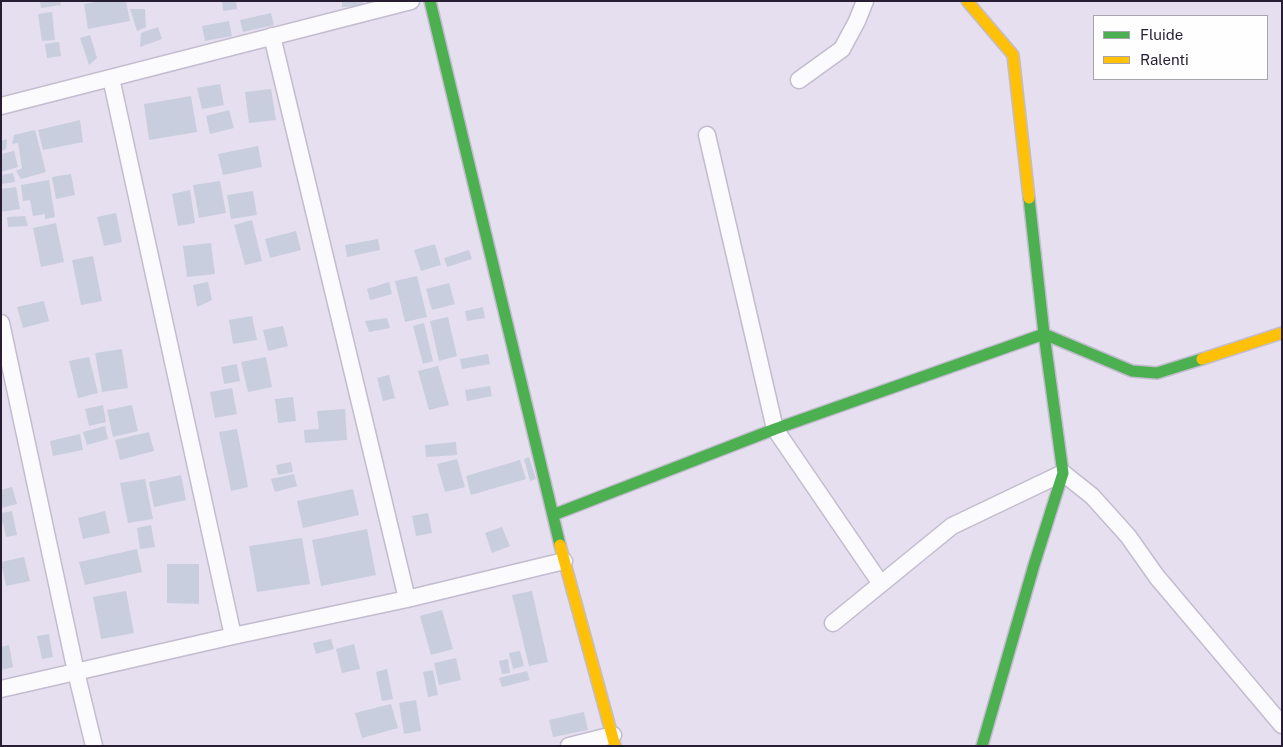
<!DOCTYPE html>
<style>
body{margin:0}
#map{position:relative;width:1283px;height:747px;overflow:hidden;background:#e5dff0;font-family:"Public Sans",sans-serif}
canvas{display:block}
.frame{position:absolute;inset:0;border:2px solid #271e33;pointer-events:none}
.legend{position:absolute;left:1093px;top:15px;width:175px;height:65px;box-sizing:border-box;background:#fefefe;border:1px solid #a8a4ad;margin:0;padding:6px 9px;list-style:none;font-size:15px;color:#271e33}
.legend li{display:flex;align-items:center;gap:10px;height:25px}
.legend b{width:25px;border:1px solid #a8a4ad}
</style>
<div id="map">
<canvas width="1283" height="747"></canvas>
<div class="frame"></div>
<ul class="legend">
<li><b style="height:6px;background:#4caf50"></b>Fluide</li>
<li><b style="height:6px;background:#ffc107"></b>Ralenti</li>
</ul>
</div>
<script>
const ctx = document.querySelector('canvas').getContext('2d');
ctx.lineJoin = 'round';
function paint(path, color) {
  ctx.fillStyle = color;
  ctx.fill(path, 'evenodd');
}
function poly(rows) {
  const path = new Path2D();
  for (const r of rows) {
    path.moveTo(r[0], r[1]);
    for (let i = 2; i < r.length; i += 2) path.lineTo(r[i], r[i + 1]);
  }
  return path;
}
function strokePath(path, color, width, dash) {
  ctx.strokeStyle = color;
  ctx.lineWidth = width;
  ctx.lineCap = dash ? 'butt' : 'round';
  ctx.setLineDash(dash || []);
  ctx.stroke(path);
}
paint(poly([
 [40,1,60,1,61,5,41,8],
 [102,1,126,1,130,21,88,29,84,4],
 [222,1,236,1,237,9,223,11],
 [342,1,363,1,363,6,342,7],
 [130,9,145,9,146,27,137,31],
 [52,12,55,40,42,41,38,14],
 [271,13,274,25,243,32,240,20],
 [229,21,232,36,205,41,202,26],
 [158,27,162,39,140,47,141,33],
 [90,35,97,58,89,65,80,38],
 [59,42,61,56,47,58,45,44],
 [220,84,224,105,202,109,197,88],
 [271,89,276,120,249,123,245,92],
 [191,96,197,132,149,140,144,104],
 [229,110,234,128,210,134,206,116],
 [80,120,83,142,43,150,38,130],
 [35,130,46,172,21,179,16,171,22,168,18,143,12,144,14,135],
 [7,139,6,149,1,151,1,141],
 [258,146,262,167,223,175,218,154],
 [14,151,18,167,1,172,1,154],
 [13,173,15,182,1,184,1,175],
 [71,174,75,195,56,199,52,177],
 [49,180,55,217,45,219,45,214,33,216,30,200,23,201,21,185],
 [220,181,226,213,199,218,193,185],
 [16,187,20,209,1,212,1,189],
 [190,190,195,223,178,226,172,194],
 [253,191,257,215,231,219,227,195],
 [116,213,122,242,104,246,97,217],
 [25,216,28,226,8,227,7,217],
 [252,220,262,261,245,265,234,225],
 [56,223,64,262,41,267,33,228],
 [296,231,301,250,270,258,265,239],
 [378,239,380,250,347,257,345,245],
 [211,243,215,274,187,277,183,246],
 [435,244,441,265,421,271,414,250],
 [469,250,472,259,447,267,444,258],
 [93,256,102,301,81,305,72,260],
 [417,276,427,317,405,322,395,281],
 [208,282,212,300,197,307,193,285],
 [389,282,392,294,370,300,367,289],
 [449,283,455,304,432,310,426,289],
 [44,301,49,321,23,328,17,307],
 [483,307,485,318,467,321,465,311],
 [252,316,257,340,233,344,229,320],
 [448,317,457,356,439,361,430,321],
 [387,318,390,328,369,332,365,321],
 [424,323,433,361,423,364,413,326],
 [283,326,288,346,268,351,263,330],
 [122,349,128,388,102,392,95,353],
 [488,354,490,364,462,369,460,359],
 [89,357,98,393,78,398,69,361],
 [266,357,272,387,248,392,241,362],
 [237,364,240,381,224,384,221,367],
 [438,366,449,405,429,410,418,371],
 [389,375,395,398,383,401,377,378],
 [490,386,492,396,467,401,465,390],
 [232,388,237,414,215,418,210,392],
 [293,397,296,421,278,423,275,399],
 [103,405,106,422,89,426,85,409],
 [132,405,138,431,113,437,107,410],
 [345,409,347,440,305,443,304,430,319,429,317,411],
 [105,426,108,439,87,445,83,432],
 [237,429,248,487,231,491,219,432],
 [149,432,154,451,120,460,115,440],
 [80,434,83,450,53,456,50,441],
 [456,442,457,455,426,457,425,445],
 [529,457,536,479,530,481,524,459],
 [457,459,465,487,445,492,437,464],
 [520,460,526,479,471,495,466,476],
 [291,462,293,472,278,475,276,465],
 [294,474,297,486,275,492,271,479],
 [181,475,186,500,154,507,149,482],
 [145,479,153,519,128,523,120,483],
 [12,487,17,504,1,508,1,490],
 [353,489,359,515,303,528,297,501],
 [12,511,17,535,6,537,3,523,1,524,1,513],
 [105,511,110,533,83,539,78,518],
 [428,513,432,533,416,536,412,516],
 [151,525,155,547,140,549,137,528],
 [502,527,510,546,492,553,485,533],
 [367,529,376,575,321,586,312,540],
 [302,538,310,584,257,592,249,546],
 [137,549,142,572,85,585,79,562],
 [24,557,30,581,6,586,1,562],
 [167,564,199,564,199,604,167,603],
 [126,591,134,633,101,639,93,597],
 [532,591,548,662,529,666,512,595],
 [442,610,453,649,431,655,420,616],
 [49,634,53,657,42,659,37,636],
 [331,639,334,649,316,654,313,643],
 [354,644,360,669,342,673,336,649],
 [9,645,13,667,1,670,1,647],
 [520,651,524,666,513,669,509,653],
 [456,658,461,680,439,685,434,663],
 [508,659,510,673,502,674,499,661],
 [387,669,393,699,382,701,376,672],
 [433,670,438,695,428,697,423,672],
 [527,671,530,680,502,687,499,678],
 [416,700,421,731,404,734,399,703],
 [391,704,398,728,362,738,355,713],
 [584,712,588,730,553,737,549,720]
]), '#c8cede');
const street = poly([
 [272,36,407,599],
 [111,78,233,636],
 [799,80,842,49,857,21,865,1],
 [1,106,411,1],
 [707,135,775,429,881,584],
 [1,323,76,672,94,746],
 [833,623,952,526,1063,473,1092,496,1128,536,1157,577,1282,725],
 [1,689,233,636,407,599,564,561],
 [569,746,613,735]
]);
const fast = poly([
 [430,1,560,545],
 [553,515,775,429,1044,334,1132,371,1157,373,1202,359],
 [982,746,1034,565,1063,473,1044,334,1029,198]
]);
const slow = poly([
 [967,1,1013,55,1029,198],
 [1202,359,1282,333],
 [560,545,615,746]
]);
strokePath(street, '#c3bccf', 19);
strokePath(fast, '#c3bccf', 14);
strokePath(slow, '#c3bccf', 14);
strokePath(street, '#fbfafd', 16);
strokePath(fast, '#4caf50', 11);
strokePath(slow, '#ffc107', 11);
</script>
